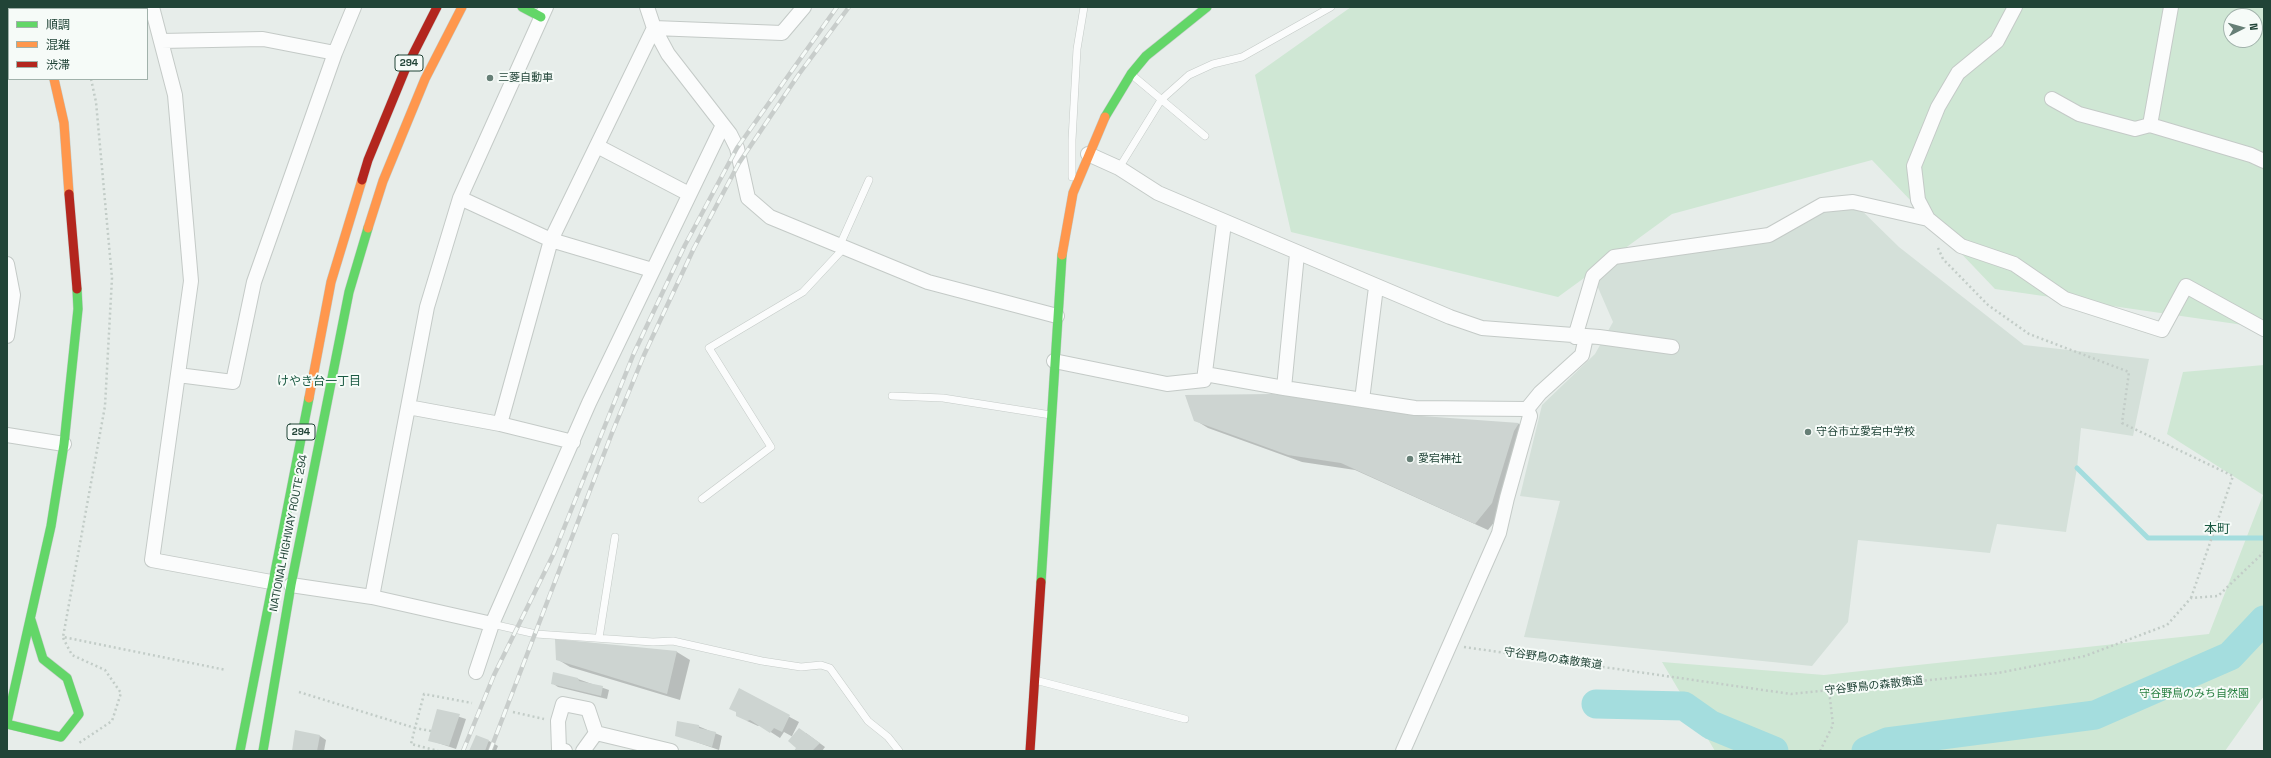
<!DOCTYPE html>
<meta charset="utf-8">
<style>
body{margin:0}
#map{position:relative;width:2271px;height:758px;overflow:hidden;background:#e7edea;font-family:"Space Grotesk","Noto Sans JP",sans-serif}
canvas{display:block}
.frame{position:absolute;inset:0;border:8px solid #214437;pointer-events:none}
.legend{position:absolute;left:8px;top:8px;width:140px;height:72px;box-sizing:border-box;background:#f6fbf8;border:1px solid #a1b2ab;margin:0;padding:5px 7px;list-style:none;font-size:12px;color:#214437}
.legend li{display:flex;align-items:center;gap:8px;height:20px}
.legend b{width:20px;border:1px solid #a1b2ab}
.north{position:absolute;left:2223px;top:8px;width:40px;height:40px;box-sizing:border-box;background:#f6fbf8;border:1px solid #a1b2ab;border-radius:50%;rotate:84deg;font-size:11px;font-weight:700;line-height:16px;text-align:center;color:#214437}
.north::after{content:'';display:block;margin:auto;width:14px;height:18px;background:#667f76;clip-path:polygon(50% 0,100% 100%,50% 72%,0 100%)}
</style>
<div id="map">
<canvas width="2271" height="758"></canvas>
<div class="frame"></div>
<ul class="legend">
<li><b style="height:5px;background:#63d668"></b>順調</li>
<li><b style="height:5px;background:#ff974d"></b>混雑</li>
<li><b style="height:5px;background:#b3261e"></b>渋滞</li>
</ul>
<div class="north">N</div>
</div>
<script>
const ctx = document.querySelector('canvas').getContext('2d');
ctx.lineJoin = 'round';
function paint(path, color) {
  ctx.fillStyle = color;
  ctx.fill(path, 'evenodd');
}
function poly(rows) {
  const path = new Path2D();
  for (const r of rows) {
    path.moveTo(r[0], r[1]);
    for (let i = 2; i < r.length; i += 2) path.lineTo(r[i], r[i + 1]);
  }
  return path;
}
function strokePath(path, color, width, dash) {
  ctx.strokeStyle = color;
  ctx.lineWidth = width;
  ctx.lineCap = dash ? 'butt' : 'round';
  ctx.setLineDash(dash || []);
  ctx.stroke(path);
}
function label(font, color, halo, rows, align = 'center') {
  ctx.font = font + ' "Space Grotesk","Noto Sans JP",sans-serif';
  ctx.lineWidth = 4;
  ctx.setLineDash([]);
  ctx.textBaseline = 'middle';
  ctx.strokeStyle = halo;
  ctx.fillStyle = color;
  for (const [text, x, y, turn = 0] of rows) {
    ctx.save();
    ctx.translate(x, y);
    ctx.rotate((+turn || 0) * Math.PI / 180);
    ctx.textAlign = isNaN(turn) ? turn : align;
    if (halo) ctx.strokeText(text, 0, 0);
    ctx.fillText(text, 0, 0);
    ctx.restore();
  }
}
paint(poly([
 [1853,202,1899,247,2024,345,2149,359,2133,436,2081,428,2077,468,2066,532,1997,524,1990,553,1858,540,1848,622,1812,666,1524,637,1560,501,1520,496,1542,405,1595,354,1613,322,1593,276,1614,257,1769,235,1822,205]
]), '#d4e0d9');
paint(poly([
 [1351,7,2264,7,2264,328,1995,289,1872,160,1672,214,1558,297,1291,232,1255,75],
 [2231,16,2255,16,2255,40,2231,40],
 [2264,365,2264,696,2225,751,1715,751,1662,662,1824,675,2209,634,2263,495,2167,434,2183,372]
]), '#cfe7d4');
paint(poly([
 [1422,417,1519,424,1532,431,1504,510,1488,530,1355,470,1302,462,1208,428,1195,420],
 [556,640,677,652,690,660,680,700,570,667,557,659],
 [578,679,609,690,607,699,558,687,552,683],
 [739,690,799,722,792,736,806,733,825,747,822,751,795,751,797,748,793,737,784,732,780,738,760,725,758,726,747,721],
 [438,710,466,719,456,749,429,740],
 [698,726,722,736,719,750,676,735],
 [296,731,320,736,326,740,324,751,293,751],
 [489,741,498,746,496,751,471,751]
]), '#0003');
strokePath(poly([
 [2077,468,2148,538,2264,538]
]), '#a4ddde', 5);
strokePath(poly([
 [1596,704,1684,706,1711,725,1774,751],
 [1866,751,1887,742,2095,715,2230,656,2264,620]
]), '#a4ddde', 29);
paint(poly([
 [1273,394,1352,404,1422,416,1519,423,1514,431,1492,503,1475,524,1341,463,1288,455,1194,421,1185,395],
 [555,639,677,651,667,694,556,660],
 [553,672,578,678,579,681,603,686,601,696,551,684],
 [739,688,790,715,782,732,774,728,770,733,750,720,747,721,736,716,736,712,729,709],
 [437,709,460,714,449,746,428,741],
 [677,721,699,725,699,728,716,732,712,747,675,736],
 [799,728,820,743,812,751,794,751,796,748,788,741],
 [295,730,320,735,317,751,292,751],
 [476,735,489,740,485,751,469,751]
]), '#cdd4d1');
const lane = poly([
 [1132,75,1205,136],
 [1119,168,1161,100,1189,75,1213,64,1242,57,1331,7],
 [1072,177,1072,140,1077,49,1084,7],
 [839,247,869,180],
 [892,396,943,398,1051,415],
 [702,499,771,447,709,348,803,292,843,249],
 [492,624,536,634,653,642,673,641,762,661,801,667,821,665,830,668,868,721,888,737,899,751],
 [599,638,615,537],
 [1035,680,1185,719]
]);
const street = poly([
 [152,7,175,95,191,281,152,560,271,582],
 [647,7,654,28,668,54,730,134,737,148,748,198,770,217,928,282,1057,316],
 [2015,7,1997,41,1958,73,1938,107,1914,166,1918,200,1928,219,1961,246,2014,264,2065,299,2162,330,2186,286,2264,329],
 [2171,7,2150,125,2251,155,2264,161],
 [161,41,263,39,335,53],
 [2052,99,2079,114,2135,129,2150,125],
 [597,146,689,194],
 [1088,154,1119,168,1158,193,1450,317,1482,328,1599,337,1672,347],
 [460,198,551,240,652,270],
 [7,264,13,295,7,336],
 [1575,337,1593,276,1614,257,1769,235,1822,205,1853,202,1928,219],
 [1054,361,1167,384,1204,380,1224,223],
 [1205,374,1284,388,1415,408,1527,409],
 [178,375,233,382,254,282,335,53,354,7],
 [1284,388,1297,254],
 [1362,400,1376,287],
 [408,407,427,307,460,198,546,7],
 [7,435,64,444],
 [573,442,500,424,551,240,654,28,782,33,804,7],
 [291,585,372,597,492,624],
 [372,597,408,407,500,424],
 [476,672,492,624,589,403,723,125],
 [596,733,671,751],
 [565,751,559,750,558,721,563,704,588,709,596,733],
 [583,751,596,733],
 [1403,751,1499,533,1507,498,1530,416,1527,409,1540,393,1582,355,1586,337]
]);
const fast = poly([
 [522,7,541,17],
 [1105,117,1131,74,1146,56,1207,7],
 [1041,582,1062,255],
 [7,722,51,526,64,444,78,309,77,289],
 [7,724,61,737,79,714,67,678,43,659,31,620],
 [240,751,309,398],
 [263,751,291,585,349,292,368,228]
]);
const slow = poly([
 [38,7,38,9],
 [54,79,64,123,69,194],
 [368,228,383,181,425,79,462,7],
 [1062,255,1073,193,1105,117],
 [309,398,331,282,362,180]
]);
const jam = poly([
 [362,180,368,160,405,70,437,7],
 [69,194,77,289],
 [1030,751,1041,582]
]);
strokePath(lane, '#c4cac7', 8);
strokePath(street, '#c4cac7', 16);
strokePath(fast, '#c2cac7', 10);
strokePath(slow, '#c2cac7', 10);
strokePath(jam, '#c2cac7', 10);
strokePath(poly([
 [74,7,75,9],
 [91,79,96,102,112,278,105,406,63,637,226,670],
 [1938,248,1943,259,1988,305,2029,334,2129,372,2122,423,2233,476,2191,598],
 [63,638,72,655,105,670,121,693,112,721,79,743],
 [1464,647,1791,694,1998,673,2085,656,2167,625,2191,598,2218,596,2264,552],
 [299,692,415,728,424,694,472,703],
 [513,712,544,719],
 [431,731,415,728,411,744,438,751],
 [1820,751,1833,725,1829,690]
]), '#c2ccc7', 2.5, [2, 3]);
strokePath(lane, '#fbfcfc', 7);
strokePath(street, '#fbfcfc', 14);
strokePath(fast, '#63d668', 9);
strokePath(slow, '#ff974d', 9);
strokePath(jam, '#b3261e', 9);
const rail = poly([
 [463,751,494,675,554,553,634,353,685,245,737,148,837,7],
 [490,751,612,433,644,355,694,248,739,163,799,74,849,7]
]);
strokePath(rail, '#c8cdcb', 4.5);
strokePath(rail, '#f6fbf8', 3, [9]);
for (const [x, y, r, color] of [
 [490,78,4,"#667f76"],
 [1808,432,4,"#667f76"],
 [1410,459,4,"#667f76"]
]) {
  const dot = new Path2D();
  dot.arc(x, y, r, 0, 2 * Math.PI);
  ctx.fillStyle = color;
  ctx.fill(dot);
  strokePath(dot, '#f6fbf8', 1.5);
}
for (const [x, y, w] of [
 [409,63,28],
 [301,432,28]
]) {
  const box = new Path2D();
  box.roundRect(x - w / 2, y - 8, w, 16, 3);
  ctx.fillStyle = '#f6fbf8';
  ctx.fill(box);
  strokePath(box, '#214437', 1);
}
label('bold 10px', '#214437', null, [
 ["294",409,63],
 ["294",301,432]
]);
label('11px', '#214437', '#f6fbf8', [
 ["三菱自動車",498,78],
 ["守谷市立愛宕中学校",1816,432],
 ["愛宕神社",1418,459]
], 'left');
label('11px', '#214437', '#f6fbf8', [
 ["NATIONAL HIGHWAY ROUTE 294",289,533,-79],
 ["守谷野鳥の森散策道",1553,659,8],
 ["守谷野鳥の森散策道",1874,686,-6]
]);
label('11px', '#267f3f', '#f6fbf8', [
 ["守谷野鳥のみち自然園",2194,694]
]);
label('12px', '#1a5942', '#f6fbf8', [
 ["けやき台一丁目",319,382]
]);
label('13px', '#1a5942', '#f6fbf8', [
 ["本町",2217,529]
]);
</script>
